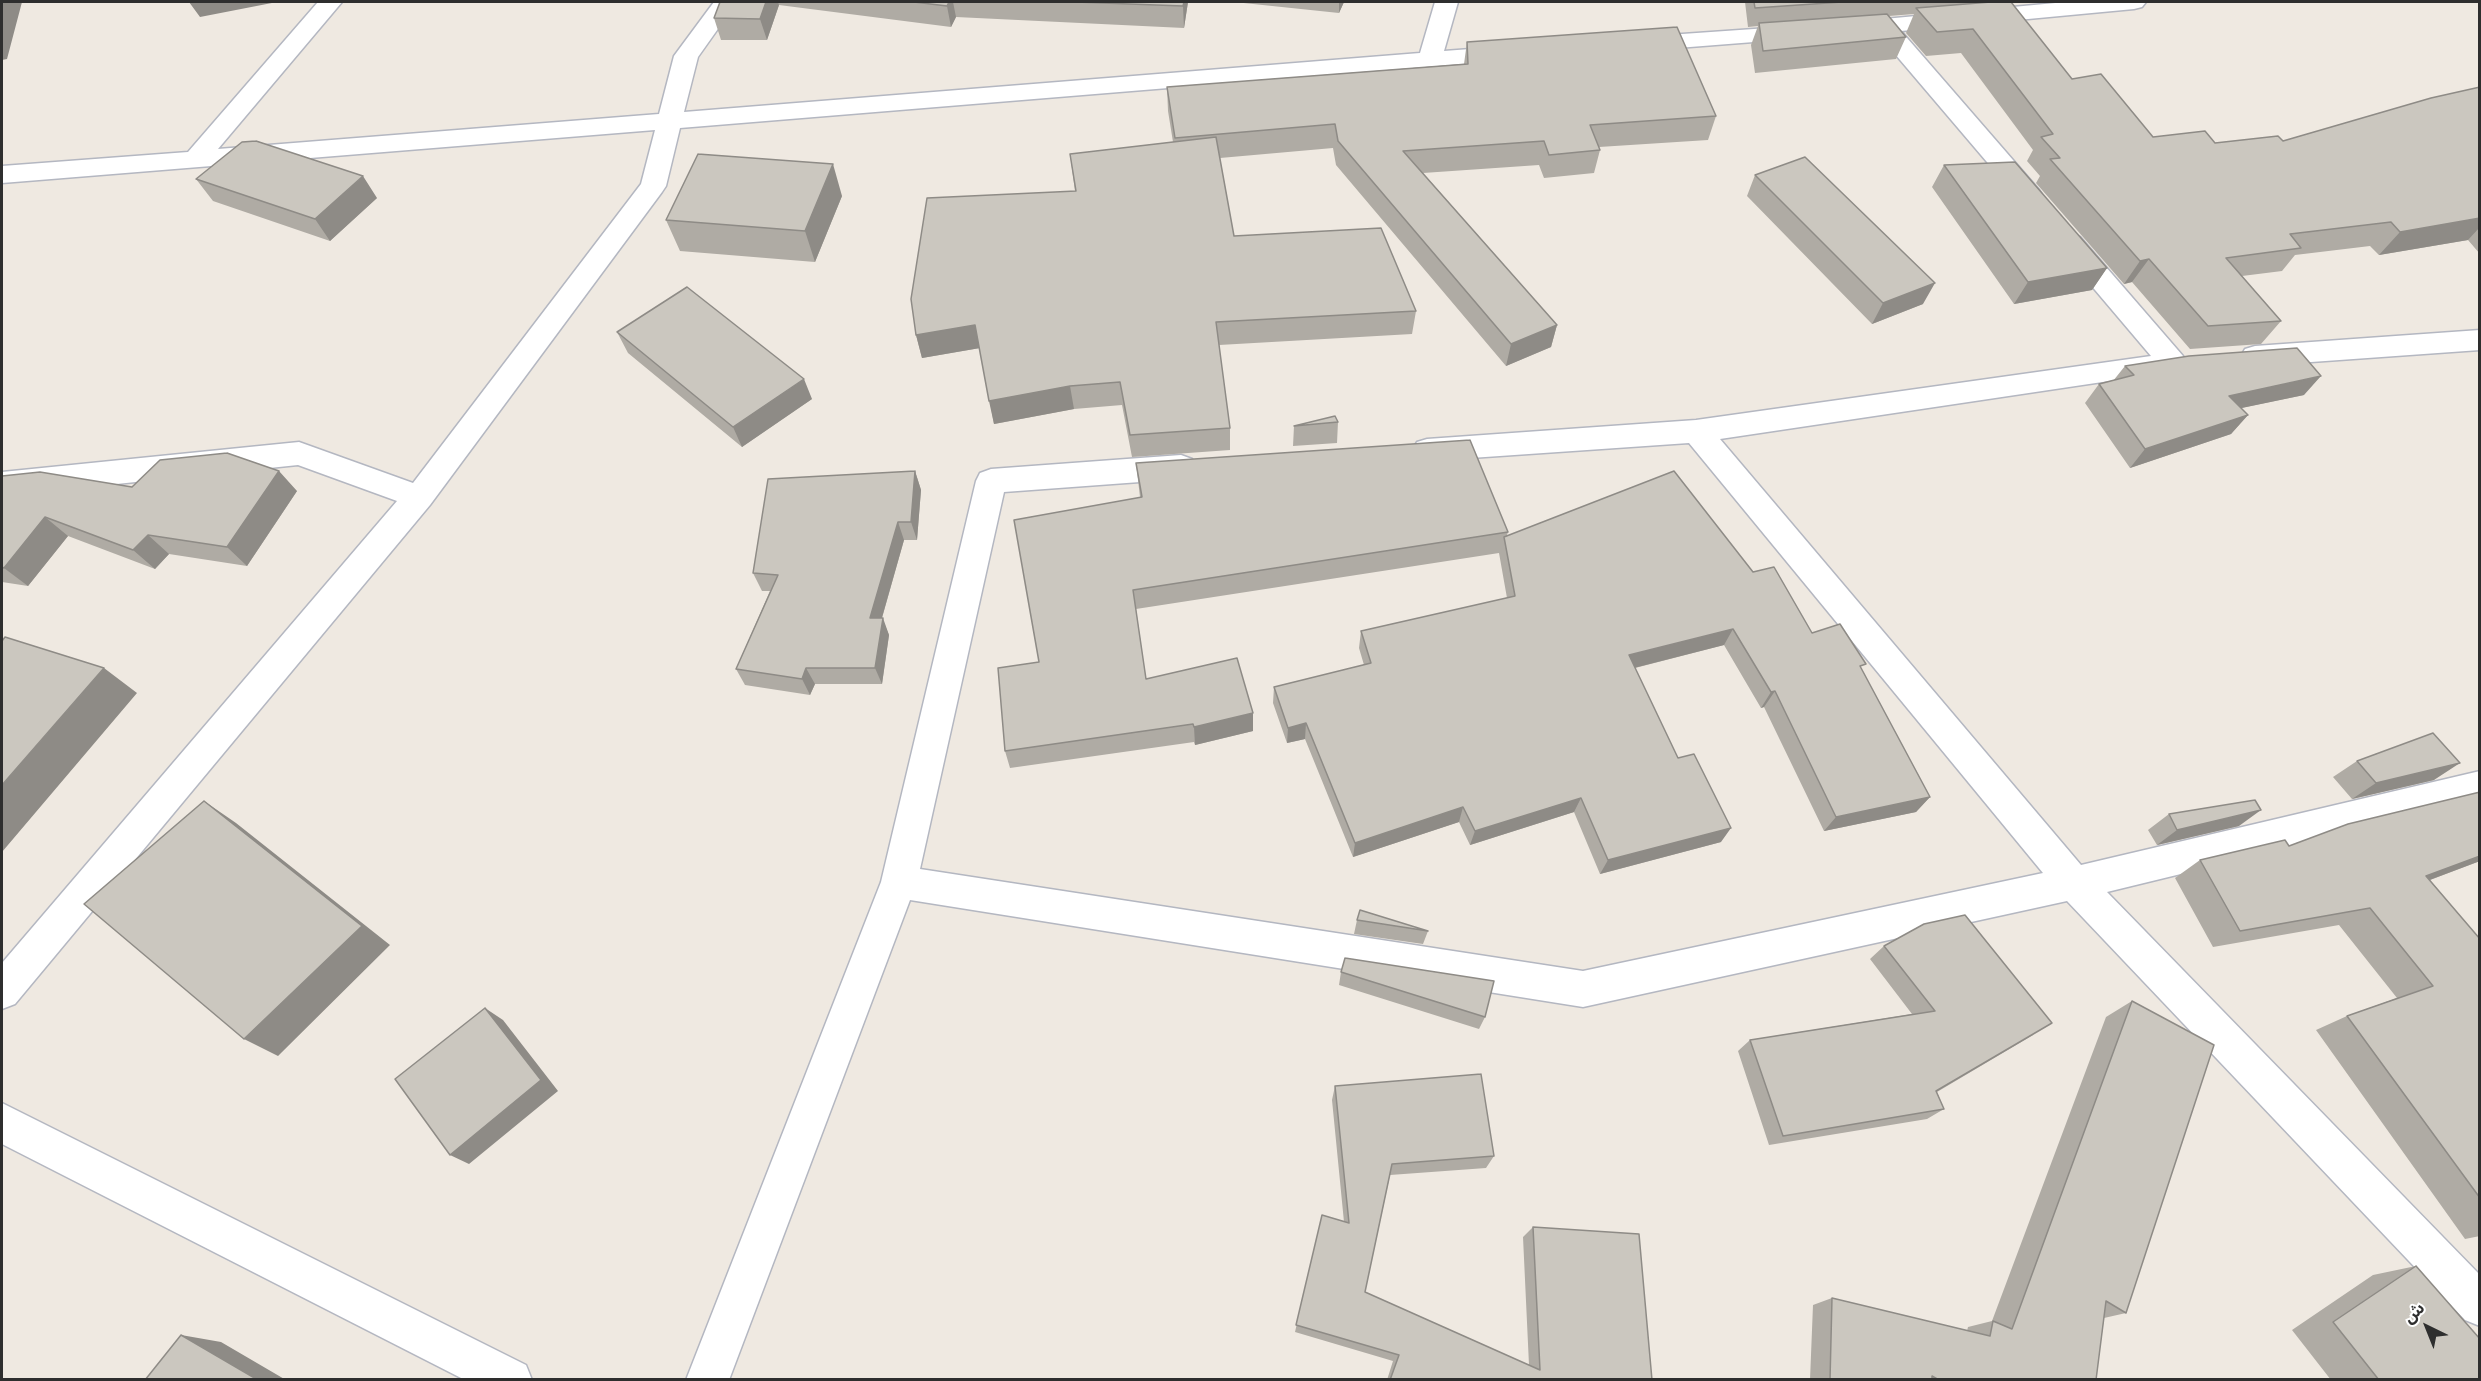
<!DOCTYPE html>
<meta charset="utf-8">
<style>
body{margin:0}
#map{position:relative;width:2481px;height:1381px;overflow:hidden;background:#efe9e1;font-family:"Sofia Sans Condensed","Noto Sans Arabic",sans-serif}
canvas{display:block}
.frame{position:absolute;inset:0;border:3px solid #2e2e2e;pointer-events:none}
.north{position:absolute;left:2397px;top:1297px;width:60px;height:60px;-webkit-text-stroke:4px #fff;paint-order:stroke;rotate:317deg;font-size:16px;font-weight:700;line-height:24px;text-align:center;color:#2e2e2e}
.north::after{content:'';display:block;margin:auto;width:21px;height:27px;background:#2e2e2e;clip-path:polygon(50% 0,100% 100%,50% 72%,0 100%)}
</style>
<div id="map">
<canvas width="2481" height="1381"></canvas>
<div class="frame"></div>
<div class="north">ش</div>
</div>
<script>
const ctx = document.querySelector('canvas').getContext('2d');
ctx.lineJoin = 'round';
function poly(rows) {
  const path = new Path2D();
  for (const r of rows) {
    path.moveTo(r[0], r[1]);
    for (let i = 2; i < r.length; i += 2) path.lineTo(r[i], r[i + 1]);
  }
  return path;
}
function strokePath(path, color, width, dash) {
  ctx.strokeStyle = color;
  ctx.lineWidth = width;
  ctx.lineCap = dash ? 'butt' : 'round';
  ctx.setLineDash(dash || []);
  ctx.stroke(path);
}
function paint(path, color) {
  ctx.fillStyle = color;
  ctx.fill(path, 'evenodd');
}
const minor = poly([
 [318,2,342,2,218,149,659,114,674,56,714,2,737,2,698,57,684,112,1420,53,1435,2,1458,2,1444,51,1510,46,1518,48,1522,53,1518,58,1510,60,680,128,666,186,662,192,430,505,15,1004,2,1009,2,963,397,501,298,465,2,496,2,472,299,442,413,483,641,184,655,130,2,183,2,166,188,152,318,2],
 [2066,2,2146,2,2142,7,2134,9,1901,31,2039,190,2043,196,2039,202,2030,205,2021,202,1878,34,1852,36,1844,34,1840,29,1844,24,1852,22,2066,2],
 [1797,26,1805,28,1809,33,1805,38,1639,51,1631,49,1627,44,1631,39,1639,37,1797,26],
 [2071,235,2080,237,2183,356,2187,363,2183,370,1720,439,2081,865,2480,771,2480,801,2107,892,2480,1275,2480,1326,2465,1320,2067,901,1583,1007,910,900,729,1380,686,1380,881,882,976,481,980,473,991,469,1181,455,1192,459,1196,467,1192,475,1181,479,1004,492,920,869,1583,971,2043,873,1689,443,1427,461,1417,458,1412,450,1417,442,1427,439,1696,420,2151,356,2062,251,2058,244,2062,237,2071,235],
 [2480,330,2480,350,2255,366,2245,363,2241,356,2245,349,2255,346,2480,330],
 [2,1103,526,1365,532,1380,465,1380,2,1144,2,1103]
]);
strokePath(minor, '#b4b7c1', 3);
paint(minor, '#fff');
paint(poly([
 [720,2,1188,2,1184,28,956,17,951,27,779,5,767,40,721,40,714,18],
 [1234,2,1344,2,1339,13],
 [1745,2,1987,2,2072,79,2153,137,2215,143,2283,141,2480,87,2480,254,2468,240,2379,255,2370,246,2295,255,2282,271,2242,276,2281,321,2261,344,2190,349,2132,282,2124,284,2036,183,2040,176,2027,161,2033,150,1961,53,1926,56,1906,33,1914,14,1889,16,1906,37,1896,59,1755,73,1751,45,1758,26,1748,27],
 [1467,42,1716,116,1708,140,1599,147,1600,150,1594,173,1544,178,1539,165,1423,173,1557,325,1551,347,1506,366,1336,165,1333,148,1220,158,1234,236,1416,311,1412,334,1219,345,1230,428,1230,450,1132,457,1122,405,1074,409,994,424,980,348,922,358,916,335,1075,191,1070,154,1173,142,1168,111,1167,87,1464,64],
 [1944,165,2107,268,2092,290,2014,304,1932,187],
 [1755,175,1923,304,1872,324,1747,196],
 [196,179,377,198,330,241,213,201],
 [842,196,815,262,680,251,666,220],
 [617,332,812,399,742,447,628,353],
 [2125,366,2304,395,2241,408,2248,415,2231,434,2130,468,2085,403,2099,384,2113,381],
 [1338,422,1337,443,1293,446,1294,426],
 [1136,463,1508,532,1507,535,1753,572,1812,633,1862,670,1930,797,1916,812,1824,831,1764,707,1761,708,1724,645,1635,668,1678,758,1721,842,1600,874,1574,812,1470,845,1459,822,1353,857,1305,739,1287,743,1273,703,1274,687,1364,665,1359,648,1361,631,1507,598,1499,553,1136,609,1146,679,1253,731,1195,745,1194,742,1010,768,1005,751,1039,662,1140,497],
 [915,471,921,490,917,540,904,540,882,618,889,635,882,684,815,684,810,695,745,685,736,669,770,591,762,591,753,573],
 [2,476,132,487,297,491,247,566,169,554,155,569,68,536,28,586,2,582],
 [2357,761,2434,780,2352,799,2333,777],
 [2480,792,2480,861,2430,880,2480,939,2480,1236,2465,1239,2316,1030,2347,1016,2397,998,2339,925,2213,947,2175,878,2200,860,2289,846],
 [2169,814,2239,826,2157,845,2148,830],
 [1357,920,1428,931,1423,944,1354,934],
 [1884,946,2033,1035,1937,1092,1944,1109,1927,1119,1769,1145,1738,1051,1750,1040,1912,1014,1870,959],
 [1341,972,1485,1017,1479,1029,1339,985],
 [2132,1001,2126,1313,2104,1318,2096,1380,1810,1380,1813,1305,1832,1298,1967,1331,1968,1327,1992,1321,2106,1017],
 [1335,1086,1494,1156,1486,1168,1390,1175,1365,1292,1529,1365,1523,1237,1533,1227,1652,1380,1387,1380,1393,1361,1295,1332,1322,1215,1344,1222,1332,1100],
 [2416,1266,2480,1380,2331,1380,2292,1330,2373,1275]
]), '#afaba4');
paint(poly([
 [2,2,22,2,7,59,2,60],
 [189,2,277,2,200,17],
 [766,2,778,2,779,5,767,40,760,19],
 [949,2,953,2,956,17,951,27,947,6],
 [1184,2,1188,2,1184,28,1183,6],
 [1339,2,1344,2,1339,13],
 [833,164,842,196,815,262,805,231],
 [363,176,377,198,330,241,315,219],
 [2480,218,2480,227,2468,240,2379,255,2400,232],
 [2149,259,2132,282,2124,284,2140,261],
 [2107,268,2092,290,2014,304,2028,282],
 [1935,283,1923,304,1872,324,1883,303],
 [975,325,980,348,922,358,916,335],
 [1557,325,1551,347,1506,366,1511,344],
 [2321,376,2304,395,2213,414,2229,396],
 [804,379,812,399,742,447,733,427],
 [1070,386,1074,409,994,424,989,401],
 [2248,415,2231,434,2130,468,2145,449],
 [279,471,297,491,247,566,227,547],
 [915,471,921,490,917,540,911,522],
 [45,517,68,536,28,586,4,568],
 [898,522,904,540,877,635,870,618],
 [148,535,169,554,155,569,133,550],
 [883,618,889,635,882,684,875,668],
 [1733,629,1724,645,1622,671,1629,655],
 [104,668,137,693,2,852,2,785],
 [806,668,815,684,810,695,802,679],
 [1775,691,1764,707,1761,708,1771,692],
 [1253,713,1253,731,1195,745,1194,727],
 [1306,723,1305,739,1287,743,1288,728],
 [2460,763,2434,780,2352,799,2376,783],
 [1930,797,1916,812,1824,831,1836,817],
 [1581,798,1574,812,1470,845,1475,831],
 [204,801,236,823,390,945,278,1056,244,1039],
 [1463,807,1459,822,1353,857,1355,843],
 [2261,810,2239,826,2157,845,2177,830],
 [1731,828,1721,842,1600,874,1608,860],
 [2480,856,2480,861,2395,893,2426,876],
 [485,1008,503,1020,558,1091,469,1164,450,1155],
 [181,1335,221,1342,286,1380,258,1380]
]), '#8e8b86');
const building = poly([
 [720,2,766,2,760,19,714,18,720,2],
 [914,2,949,2,947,6,914,2],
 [1076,2,1184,2,1183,6,1076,2],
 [1754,2,1842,2,1755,8,1754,2],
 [1991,2,2011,2,2072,79,2101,74,2153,137,2205,131,2215,143,2278,136,2283,141,2431,98,2480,87,2480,218,2400,232,2391,222,2290,234,2301,248,2226,258,2281,321,2208,326,2149,259,2140,261,2050,159,2060,158,2041,137,2053,134,1973,29,1937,32,1916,8,1991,2],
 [1887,14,1906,37,1763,51,1759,23,1887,14],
 [1677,27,1716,116,1590,125,1600,150,1549,155,1544,141,1403,151,1557,325,1511,344,1338,141,1335,124,1175,138,1167,87,1468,64,1467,42,1677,27],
 [1216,137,1234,236,1381,228,1416,311,1216,322,1230,428,1130,435,1120,382,1070,386,989,401,975,325,916,335,911,299,927,198,1076,191,1070,154,1216,137],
 [256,141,363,176,315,219,196,179,242,142,256,141],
 [698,154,833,164,805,231,666,220,698,154],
 [1805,157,1935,283,1883,303,1755,175,1805,157],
 [2015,162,2107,268,2028,282,1944,165,2015,162],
 [687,287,804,379,733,427,617,332,687,287],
 [2297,348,2321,376,2229,396,2248,415,2145,449,2099,384,2134,375,2125,366,2189,356,2297,348],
 [1335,416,1338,422,1294,426,1335,416],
 [1470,440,1508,532,1133,590,1146,679,1237,658,1253,713,1194,727,1193,724,1005,751,998,668,1039,662,1014,520,1142,497,1136,463,1470,440],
 [227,453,279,471,227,547,148,535,133,550,45,517,4,568,2,567,2,476,40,472,132,487,160,460,227,453],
 [915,471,911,522,898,522,870,618,883,618,875,668,806,668,802,679,736,669,778,575,753,573,768,479,915,471],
 [1674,471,1753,572,1774,567,1812,633,1840,624,1866,664,1860,666,1930,797,1836,817,1775,691,1771,692,1733,629,1629,655,1678,758,1694,754,1731,828,1608,860,1581,798,1475,831,1463,807,1355,843,1306,723,1288,728,1274,687,1371,663,1361,631,1515,596,1504,537,1674,471],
 [5,637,104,668,2,785,2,641,5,637],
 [2433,733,2460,763,2376,783,2357,761,2433,733],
 [2480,792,2480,856,2426,876,2480,939,2480,1198,2347,1016,2433,986,2370,908,2240,931,2200,860,2285,840,2289,846,2348,824,2480,792],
 [2255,800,2261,810,2177,830,2169,814,2255,800],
 [204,801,362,926,244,1039,84,904,204,801],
 [1360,910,1428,931,1357,920,1360,910],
 [1965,915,2052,1023,1936,1091,1944,1109,1783,1136,1750,1040,1935,1011,1884,946,1924,924,1965,915],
 [1345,958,1494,981,1485,1017,1341,972,1345,958],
 [2132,1001,2214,1045,2126,1313,2106,1301,2096,1380,1939,1380,1932,1376,1932,1380,1830,1380,1832,1298,1990,1336,1993,1321,2012,1329,2132,1001],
 [485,1008,541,1080,450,1155,395,1079,485,1008],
 [1481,1074,1494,1156,1392,1164,1365,1292,1540,1370,1533,1227,1639,1234,1652,1380,1390,1380,1399,1355,1296,1325,1322,1215,1349,1223,1335,1086,1481,1074],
 [2416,1266,2480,1339,2480,1380,2379,1380,2333,1322,2416,1266],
 [181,1335,258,1380,145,1380,181,1335]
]);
paint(building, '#cbc7bf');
strokePath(building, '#8e8b86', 1.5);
</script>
